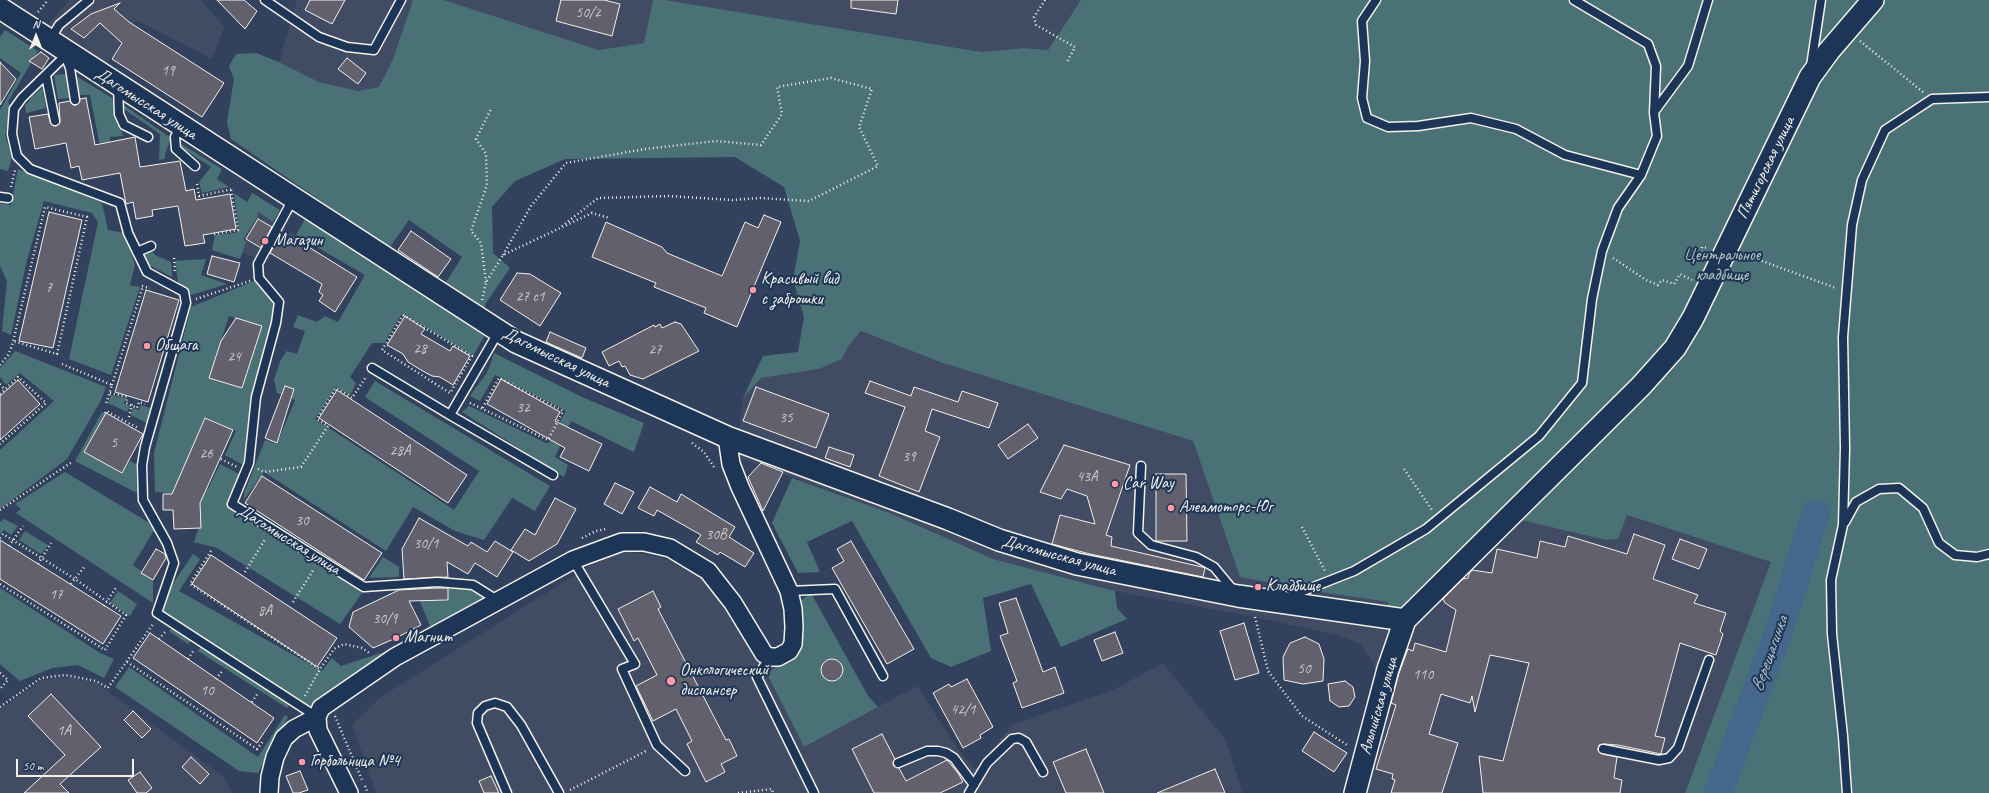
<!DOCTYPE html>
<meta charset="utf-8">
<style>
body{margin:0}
#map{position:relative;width:1989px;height:793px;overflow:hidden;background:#32425e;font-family:Caveat,sans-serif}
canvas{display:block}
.north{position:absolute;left:16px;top:16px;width:40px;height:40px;-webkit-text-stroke:3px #1d3557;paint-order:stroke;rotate:0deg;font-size:11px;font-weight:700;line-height:16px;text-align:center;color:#f4f1e8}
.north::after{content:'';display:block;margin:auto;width:14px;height:18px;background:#f4f1e8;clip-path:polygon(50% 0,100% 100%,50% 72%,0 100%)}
.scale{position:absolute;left:16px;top:759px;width:118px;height:18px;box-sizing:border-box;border:2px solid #f4f1e8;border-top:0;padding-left:5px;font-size:12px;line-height:14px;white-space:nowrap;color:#f4f1e8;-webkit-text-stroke:3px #1d3557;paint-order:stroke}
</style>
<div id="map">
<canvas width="1989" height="793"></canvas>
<div class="north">N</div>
<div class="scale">50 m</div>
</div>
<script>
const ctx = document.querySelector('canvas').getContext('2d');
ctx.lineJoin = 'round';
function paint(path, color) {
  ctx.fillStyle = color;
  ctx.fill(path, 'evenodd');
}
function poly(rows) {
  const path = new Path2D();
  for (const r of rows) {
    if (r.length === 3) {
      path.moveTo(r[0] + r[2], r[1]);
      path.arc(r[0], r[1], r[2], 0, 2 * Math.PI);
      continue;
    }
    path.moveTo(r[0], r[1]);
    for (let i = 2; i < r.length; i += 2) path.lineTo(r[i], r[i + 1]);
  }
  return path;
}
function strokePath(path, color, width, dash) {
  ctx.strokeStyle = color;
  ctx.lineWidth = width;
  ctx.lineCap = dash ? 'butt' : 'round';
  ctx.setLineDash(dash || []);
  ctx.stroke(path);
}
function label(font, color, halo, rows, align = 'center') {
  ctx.font = font + ' Caveat,sans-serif';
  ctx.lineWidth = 4;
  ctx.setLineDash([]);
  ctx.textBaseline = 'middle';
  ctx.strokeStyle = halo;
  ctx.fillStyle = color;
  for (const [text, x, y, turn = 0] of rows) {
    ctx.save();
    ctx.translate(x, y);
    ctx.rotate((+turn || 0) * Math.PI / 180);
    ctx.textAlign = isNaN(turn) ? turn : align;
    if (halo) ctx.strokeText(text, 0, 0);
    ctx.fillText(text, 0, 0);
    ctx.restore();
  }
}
paint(poly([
 [69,0,201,0,224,27,212,59,136,20,103,70,43,31],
 [297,0,413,0,393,59,379,87,358,91,319,82,279,62],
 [444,0,653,0,644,43,599,50],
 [665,0,1081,0,1048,50,1024,48,982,52],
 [257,211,287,232,300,237,291,255,271,247,262,262,235,248],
 [861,331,940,362,1193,441,1240,577,1307,590,1388,602,1387,624,1513,518,1618,539,1626,515,1772,562,1685,793,1352,793,1380,685,1371,659,1360,644,1337,635,1255,617,1115,591,993,559,890,513,745,460,730,464,738,439,743,398,761,378,819,369,842,359,849,345],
 [621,550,662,558,701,573,728,605,757,656,773,669,768,677,804,747,917,686,958,749,975,769,1012,725,1113,690,1163,663,1226,740,1242,793,376,793,352,725,381,697,589,566],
 [64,677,95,682,224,777,232,793,0,793,0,710,42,680]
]), '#414b63');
paint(poly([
 [413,0,444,0,599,50,644,43,653,0,665,0,982,52,1024,48,1048,50,1081,0,1989,0,1989,793,1685,793,1771,562,1627,515,1618,539,1606,540,1513,518,1387,625,1388,602,1307,590,1240,577,1193,441,940,362,861,331,849,345,842,359,819,369,761,378,743,398,763,356,798,352,804,317,793,280,800,241,784,187,735,157,565,159,515,181,492,207,493,253,510,268,486,303,484,310,445,284,462,257,409,220,389,248,231,139,227,122,234,79,229,66,236,54,256,53,279,62,319,82,358,91,379,87,393,59],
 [5,30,38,51,8,102,11,107,5,135,12,157,8,171,0,169,0,110,21,73,0,58,0,37],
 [68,74,71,98,58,99,54,75],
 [76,76,112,98,123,136,110,137,110,145,100,146,90,95,78,95],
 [42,88,46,108,26,113,25,106,31,98],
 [122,104,171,138,165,154,165,159,159,160,160,134,121,107],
 [178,142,222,169,217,179,229,187,202,193,199,182,211,167,179,146],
 [18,169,102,203,108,230,125,233,135,265,130,285,140,287,111,375,69,359,98,222,92,213,44,201,26,264,11,335,2,331,7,281,0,266,0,203,11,205],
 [234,193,247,202,252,193,280,210,273,222,257,211,258,216,243,239,246,242,240,259,212,250,215,235,235,233,239,230],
 [308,214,488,330,473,356,402,313,384,343,372,343,350,377,356,383,350,396,336,387,315,419,454,510,479,471,365,397,375,381,550,486,535,511,512,498,484,540,455,531,413,507,386,551,264,472,243,501,245,491,265,440,277,444,295,400,277,393,274,380,280,361,287,351,297,354,305,331,293,327,298,315,317,322,325,316,338,322,365,275,296,235],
 [150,249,155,255,171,262,172,277,147,264,140,253],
 [206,259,201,275,227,284,191,295,178,282,175,261],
 [259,279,279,302,269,347,247,467,225,455,236,431,205,417,180,477,208,489,220,464,241,475,229,504,345,578,362,593,340,624,217,548,194,542,200,524,181,494,155,492,154,453,191,307],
 [229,316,262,326,242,388,209,378],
 [15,351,106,387,100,402,67,459,0,509,0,450,54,401,20,373,6,385,0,377,0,368],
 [494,353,582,397,644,423,634,452,571,421,555,457,568,465,564,477,462,412,469,406,548,444,566,411,495,375,480,401,470,396,488,371],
 [111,395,125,398,124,404,130,406,127,412,108,403],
 [141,405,153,409,149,424,131,415,133,408,139,410],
 [102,412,106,413,84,452,122,473,130,461,136,464,137,493,75,461],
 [65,472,156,527,133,565,153,580,153,603,16,513,21,509,15,504],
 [792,478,890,513,993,559,1115,591,1117,608,1127,619,1061,647,1031,584,983,598,991,651,951,667,931,658,852,521,807,542,820,572,798,573,772,523],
 [4,519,18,526,11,535,4,530,0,534,0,522],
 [25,531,48,545,41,554,19,540],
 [193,554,200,559,179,591,322,671,332,658,341,666,387,651,391,656,307,710,162,615,172,585],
 [383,557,399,567,399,577,369,578],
 [448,585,473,587,501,605,435,639,420,601,448,601],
 [0,588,100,653,114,659,104,678,78,665,52,668,20,681,0,664],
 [118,591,137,604,130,616,110,603],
 [811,593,868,696,878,707,804,747,768,676,773,669,795,653,804,633,799,602],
 [173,626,192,638,188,644,169,631],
 [202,645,291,703,287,708,198,651],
 [129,667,258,757,285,715,288,717,258,773,239,771,115,687]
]), '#4a7276');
strokePath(poly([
 [1718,793,1776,639,1816,513]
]), '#44678b', 28);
const building = poly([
 [217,0,244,0,257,11,245,29,217,0],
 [310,0,345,0,332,24,305,10,310,0],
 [561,0,604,0,620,4,612,36,556,21,561,0],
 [851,0,898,0,896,14,851,8,851,0],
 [120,3,114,9,129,22,224,83,202,117,112,59,122,43,100,23,84,38,71,29,91,14,120,3],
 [41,52,49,58,42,69,29,61,41,52],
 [347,58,366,73,358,84,338,69,347,58],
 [0,62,16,79,0,105,0,62],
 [86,98,95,145,135,137,140,167,180,161,186,191,194,189,196,200,230,194,236,229,203,235,205,243,185,246,178,206,152,210,153,216,136,219,133,202,126,204,120,173,82,180,79,166,71,168,66,143,35,149,29,117,48,114,51,124,56,126,60,122,59,103,70,101,73,105,76,105,80,99,86,98],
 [49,212,82,220,53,348,19,341,49,212],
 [764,215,781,222,737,327,704,313,706,308,654,287,656,283,592,257,606,222,662,247,667,253,722,276,745,222,758,228,764,215],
 [258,219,272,227,261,248,246,239,258,219],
 [411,231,451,259,438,277,398,250,411,231],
 [294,238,357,277,335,312,319,301,323,295,319,292,322,284,270,253,276,242,294,238],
 [212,256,240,263,234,282,207,274,212,256],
 [517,273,530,274,561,293,540,326,500,300,517,273],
 [146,290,179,300,148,402,115,392,146,290],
 [405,316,425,329,421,334,450,351,453,346,470,356,453,385,440,377,432,376,421,370,408,362,403,354,387,345,405,316],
 [236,318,262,326,242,388,209,378,221,341,236,318],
 [675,322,681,324,699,351,643,379,630,375,625,366,622,367,619,361,609,366,602,352,654,325,655,327,660,324,662,328,675,322],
 [550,332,586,348,582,358,546,342,550,332],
 [501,379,560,412,555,421,602,444,589,471,560,457,565,448,487,404,501,379],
 [18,380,40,404,0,440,0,396,18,380],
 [870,381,911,396,914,387,958,402,962,391,998,403,989,428,932,409,925,431,940,437,919,492,879,476,905,407,865,393,870,381],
 [285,386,294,389,277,443,265,438,285,386],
 [756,387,829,414,816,448,743,421,756,387],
 [337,390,467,475,448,503,319,418,337,390],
 [106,413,143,434,122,473,84,452,106,413],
 [205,418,233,430,200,503,201,528,174,529,173,510,163,510,163,494,172,494,205,418],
 [1028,424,1038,438,1008,459,998,445,1028,424],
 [1064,445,1130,465,1106,535,1112,537,1111,546,1202,567,1205,568,1203,577,1090,554,1052,544,1060,515,1095,524,1087,496,1067,489,1061,499,1040,492,1064,445],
 [829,447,854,455,850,467,825,458,829,447],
 [761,463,783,472,763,511,748,477,761,463],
 [1156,474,1186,474,1187,541,1156,541,1156,474],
 [262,476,382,553,364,580,245,503,262,476],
 [615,483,634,492,622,514,604,504,615,483],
 [650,487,677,502,681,494,735,527,729,537,754,553,745,567,720,552,718,555,696,542,701,535,657,510,654,516,638,508,650,487],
 [555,498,576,509,557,544,529,561,511,550,525,529,535,535,555,498],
 [419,518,468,546,471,542,487,552,495,541,513,552,497,577,475,563,468,574,447,562,448,577,404,579,402,549,419,518],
 [1634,534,1665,545,1653,579,1698,595,1694,603,1726,613,1720,631,1723,634,1716,655,1680,643,1655,736,1665,738,1661,754,1618,745,1604,744,1599,745,1598,750,1600,753,1617,757,1614,778,1622,780,1620,793,1483,793,1479,756,1503,761,1529,663,1490,655,1475,712,1472,696,1470,703,1441,694,1429,734,1458,743,1442,793,1391,793,1395,780,1392,779,1393,774,1376,769,1396,705,1391,703,1399,673,1408,649,1413,651,1415,643,1446,652,1456,610,1445,603,1443,599,1463,579,1468,578,1469,574,1472,570,1492,573,1497,549,1537,558,1540,541,1565,547,1568,536,1627,554,1634,534],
 [1680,539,1707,549,1699,569,1672,559,1680,539],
 [0,540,121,616,103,644,0,579,0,540],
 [851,541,914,649,887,664,832,568,844,561,837,549,851,541],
 [156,549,165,554,166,558,153,580,141,573,156,549],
 [211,555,337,638,317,667,192,584,211,555],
 [437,588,448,588,448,600,409,601,421,625,396,638,373,648,349,627,353,612,399,590,437,588],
 [653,591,661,607,658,609,726,740,729,739,737,756,721,764,725,772,706,782,687,744,692,741,676,709,653,721,636,686,657,675,638,638,634,641,618,609,653,591],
 [1016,598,1043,672,1055,667,1064,693,1022,708,1013,683,1017,681,1000,636,1008,633,999,603,1016,598],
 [1244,623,1259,673,1235,680,1220,631,1244,623],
 [1115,632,1123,653,1102,661,1094,640,1115,632],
 [150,633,274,718,257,743,133,658,150,633],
 [1305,637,1319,644,1324,659,1323,681,1303,684,1284,680,1283,657,1290,643,1305,637],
 [832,670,11],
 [967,679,993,727,980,735,981,738,963,748,933,693,949,684,951,687,967,679],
 [1345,681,1353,687,1355,697,1349,706,1339,707,1330,701,1328,684,1345,681],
 [51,694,101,747,60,784,69,793,24,793,65,755,28,716,51,694],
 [133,711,151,729,142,738,124,720,133,711],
 [1314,732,1347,753,1334,772,1302,751,1314,732],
 [882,734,895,759,893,765,899,768,906,781,947,760,958,773,963,782,940,793,874,793,852,749,882,734],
 [1086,749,1104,793,1066,793,1053,762,1086,749],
 [191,757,209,774,200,784,182,767,191,757],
 [1215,769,1225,793,1157,793,1215,769],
 [300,771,308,790,299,793,293,793,286,776,300,771],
 [140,772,152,788,146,793,137,793,128,780,140,772],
 [491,776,499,793,484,793,479,781,491,776]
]);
paint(building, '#63606e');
strokePath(building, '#f4f1e8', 1);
const service = poly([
 [265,0,319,37,347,47,374,50,401,0],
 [1574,0,1648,44,1656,66,1654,113,1657,136,1641,175],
 [50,40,59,25,89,0],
 [68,53,22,98,14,109,12,134,17,156,30,169,120,203,128,233,147,272,184,292,186,303,145,447,142,465,143,500,167,543,174,563,157,613,317,717],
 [65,55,70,68,75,100],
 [1811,66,1821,0],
 [46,76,55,121],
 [118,86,119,114,124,125,148,137],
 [1654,112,1688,66,1708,0],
 [181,126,175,137,176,149,195,166],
 [0,197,8,198],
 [293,199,258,264,259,278,279,302,276,323,256,397,249,463,232,504,364,587,437,582,473,585,497,600],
 [137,252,151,246],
 [372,368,450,415,499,331],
 [450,415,553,475],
 [1141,466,1138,533,1151,545,1196,557,1214,567,1234,591],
 [1845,522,1856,502,1879,489,1899,488,1923,508,1939,543,1955,555,1977,557,1989,554],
 [573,560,635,664,622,669,657,745,685,771],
 [789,591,835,589,883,676],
 [1288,597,1354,571,1426,529,1539,436,1582,383,1592,299,1602,251,1618,208,1641,175,1565,155,1516,129,1471,118,1418,126,1388,127,1367,118,1362,98,1365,61,1362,21,1376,0],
 [770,657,757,677,814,793],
 [1603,749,1659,760,1669,758,1678,748,1709,660],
 [898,763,927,751,938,751,946,753,954,758,974,785],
 [507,793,477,723,478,713,485,706,495,703,507,707,521,725,559,793],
 [969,793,987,763,1012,739,1019,738,1026,742,1043,772],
 [1847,793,1843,736,1832,634,1831,580,1843,525,1845,448,1843,337,1852,225,1862,180,1885,130,1932,99,1989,97]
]);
const minor = poly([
 [269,793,270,777,275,757,284,738,294,729,317,717],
 [349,793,318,730,317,717,321,708,395,657,573,560,622,542,644,542,670,548,708,571,733,603,764,654,770,657,778,657,789,651,793,644,794,627,793,609,789,591,740,487,731,464,727,437]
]);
const tertiary = poly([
 [0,8,516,342,727,437,948,519,999,540,1077,564,1238,596,1405,620],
 [1355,793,1388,669,1405,620,1641,386,1675,348,1693,318,1810,77,1829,51,1873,0]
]);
strokePath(service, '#f4f1e8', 11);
strokePath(minor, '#f4f1e8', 20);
strokePath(tertiary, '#f4f1e8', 24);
strokePath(poly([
 [1045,0,1034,17,1036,25,1075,47,1067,62],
 [38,12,48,0],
 [1860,41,1923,92],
 [197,184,199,196,233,189],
 [11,187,15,170],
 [214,234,238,230,231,190],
 [1743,254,1836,288],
 [503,255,531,206,566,163,645,149,716,141,761,145,782,114,777,87,831,78,872,89,859,127,878,166,809,201,760,198,732,200,670,196,598,198,561,227],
 [174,258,175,274],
 [1613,258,1646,280,1658,285,1662,280,1674,284,1680,274,1692,280],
 [1700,260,1702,247,1708,248],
 [486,282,481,243,471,231,487,185,486,154,476,139,491,109],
 [142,286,150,288],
 [196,299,250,281],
 [482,300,486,282,503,255,592,213,609,218],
 [403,315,472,356,450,393,382,350,403,315],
 [62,364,112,385,106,404],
 [0,365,8,355,12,346,45,207,87,217,57,354,13,341],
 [0,384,5,390],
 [112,385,143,286],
 [110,393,127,397,126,403,137,408,139,402,145,404],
 [0,394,18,377,46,403,0,444],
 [470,403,548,440,563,411,499,378,482,409],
 [105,413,106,411,138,428],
 [129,417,132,404],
 [692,443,704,452,714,467],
 [221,459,237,467],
 [258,469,264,472,301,467,328,426,317,419,336,388,352,398,366,377],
 [1404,469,1432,510],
 [0,510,72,462],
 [1302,527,1325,571],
 [0,538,3,534,75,579,126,615,105,650,0,584],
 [582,538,596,531,606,529],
 [9,546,23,526],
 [211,551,190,584,320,669],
 [38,564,51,543],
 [245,572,266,538],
 [71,584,85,566],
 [293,602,314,569],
 [104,606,117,586],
 [1255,617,1268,671,1302,716,1347,745],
 [159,639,165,632],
 [188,659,194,650],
 [127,662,257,749,263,741],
 [0,673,8,680,0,689],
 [216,679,223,670],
 [305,696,320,669,334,649,344,644,362,648,371,654],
 [252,702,258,693],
 [0,707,41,678,65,675,96,681,108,688,153,624],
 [335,716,362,780],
 [365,786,368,793],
 [570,790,648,750],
 [738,793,772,789,773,793]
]), '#f4f1e8', 2.5, [1, 3]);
strokePath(service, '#1d3557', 8);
strokePath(minor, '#1d3557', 17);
strokePath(tertiary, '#1d3557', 21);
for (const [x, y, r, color] of [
 [265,241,4,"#ff9aa2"],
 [753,290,4,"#ff9aa2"],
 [147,346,4,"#ff9aa2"],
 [1115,484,4,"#ff9aa2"],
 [1171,508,4,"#ff9aa2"],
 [1258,587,4,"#ff9aa2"],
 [396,638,4,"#ff9aa2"],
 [671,681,5,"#ff9aa2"],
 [302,762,4,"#ff9aa2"]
]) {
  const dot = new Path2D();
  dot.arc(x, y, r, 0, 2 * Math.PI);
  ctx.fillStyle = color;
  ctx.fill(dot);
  strokePath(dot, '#1d3557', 1.5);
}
label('15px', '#d0cdca', null, [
 ["50/2",588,13],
 ["19",168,71],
 ["7",49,288],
 ["27 с1",530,297],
 ["28",420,349],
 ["27",655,350],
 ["24",234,357],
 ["32",523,408],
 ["35",786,418],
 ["5",114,443],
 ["28А",400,451],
 ["26",206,454],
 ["39",909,457],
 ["43А",1087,477],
 ["30",302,521],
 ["30В",716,535],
 ["30/1",426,544],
 ["17",56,595],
 ["8А",265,611],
 ["30/9",385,619],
 ["50",1304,669],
 ["110",1423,675],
 ["10",207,691],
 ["42/1",963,710],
 ["1А",64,731]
]);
label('17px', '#f4f1e8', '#1d3557', [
 ["Дагомысская улица",146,104,33],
 ["Пятигорская улица",1766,168,-64],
 ["Дагомысская улица",556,358,26],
 ["Дагомысская улица",289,540,32],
 ["Дагомысская улица",1059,556,15],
 ["Альпийская улица",1379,706,-74]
]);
label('17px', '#f4f1e8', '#1d3557', [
 ["Магазин",273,241],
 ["Красивый вид",761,280],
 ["с заброшки",761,300],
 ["Общага",155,346],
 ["Car Way",1123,484],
 ["Алеамоторс-Юг",1179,508],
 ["Кладбище",1266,587],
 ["Магнит",404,638],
 ["Онкологический",680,671],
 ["диспансер",680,691],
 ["Горбольница №4",310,762]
], 'left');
label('17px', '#b8c5c0', '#1d3557', [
 ["Центральное",1722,256],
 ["кладбище",1722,276]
]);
label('italic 18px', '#b6c1c7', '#1d3557', [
 ["Верещагинка",1770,654,-70]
]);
</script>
